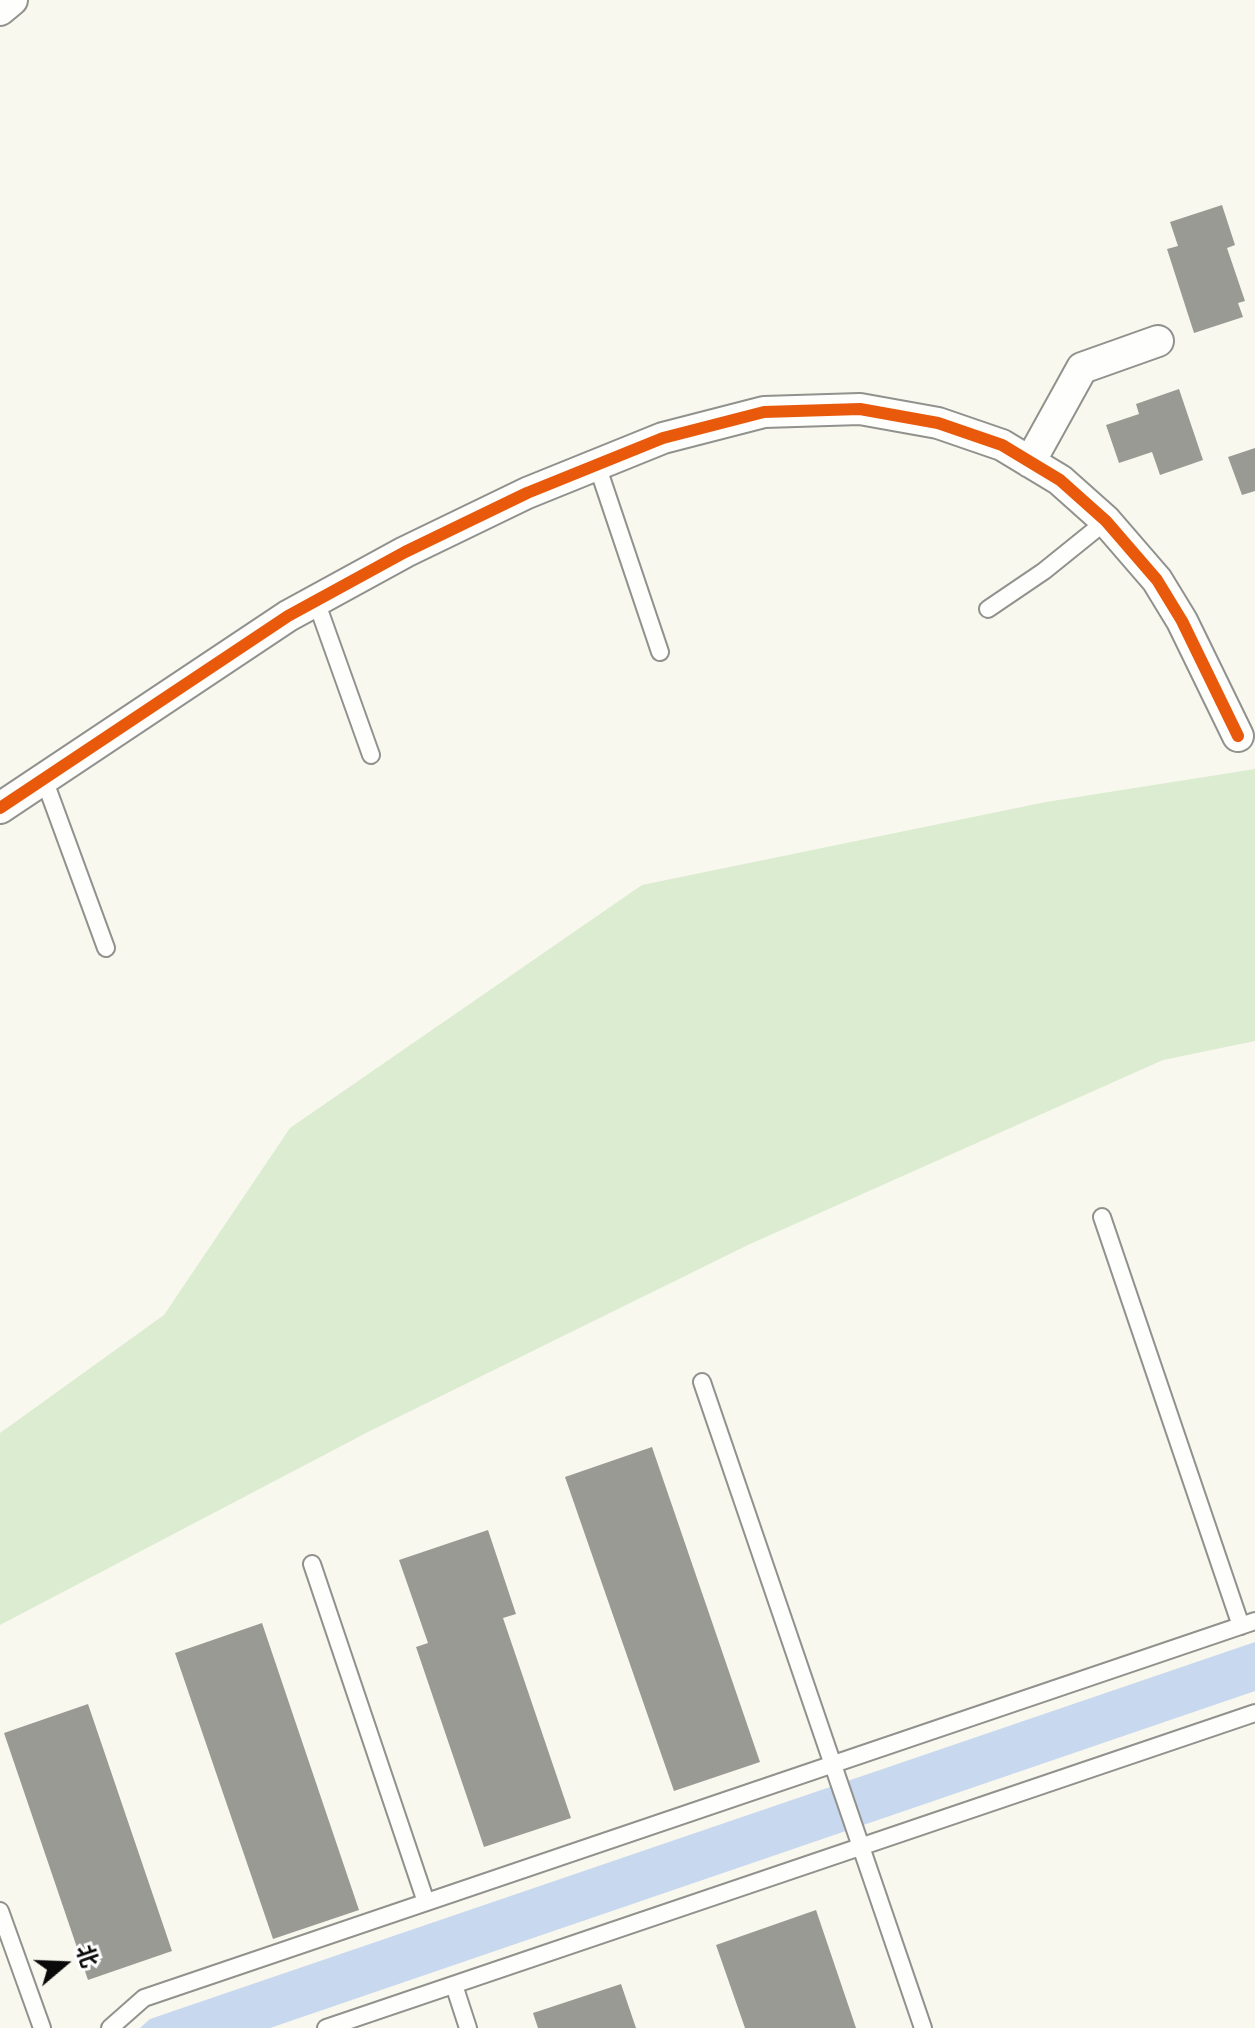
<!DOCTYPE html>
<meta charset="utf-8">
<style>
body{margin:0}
#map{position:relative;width:1255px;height:2028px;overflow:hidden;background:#f8f8ee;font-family:"Zilla Slab","Noto Sans SC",serif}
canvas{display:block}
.north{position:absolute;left:24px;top:1924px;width:80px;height:80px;-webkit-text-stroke:6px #fff;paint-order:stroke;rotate:71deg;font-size:22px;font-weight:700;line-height:32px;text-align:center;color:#0a0a0a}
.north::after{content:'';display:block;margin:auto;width:28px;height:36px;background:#0a0a0a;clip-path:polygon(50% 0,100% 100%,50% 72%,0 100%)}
</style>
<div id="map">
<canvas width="1255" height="2028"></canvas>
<div class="north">北</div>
</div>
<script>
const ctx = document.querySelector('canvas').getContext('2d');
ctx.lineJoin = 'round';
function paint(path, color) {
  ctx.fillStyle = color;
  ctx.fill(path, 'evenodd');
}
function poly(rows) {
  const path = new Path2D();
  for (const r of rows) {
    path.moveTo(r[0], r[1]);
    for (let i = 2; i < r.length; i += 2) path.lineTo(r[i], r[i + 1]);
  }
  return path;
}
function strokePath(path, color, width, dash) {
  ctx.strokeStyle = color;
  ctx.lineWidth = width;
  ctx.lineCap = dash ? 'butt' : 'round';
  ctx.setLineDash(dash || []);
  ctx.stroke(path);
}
paint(poly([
 [1255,769,1255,1041,1163,1060,750,1244,368,1432,0,1625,0,1433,164,1315,290,1128,642,885,1046,802]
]), '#dbecd0');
paint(poly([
 [1255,1642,1255,1691,270,2028,140,2028,150,2019]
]), '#c8d8ef');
paint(poly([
 [1222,205,1235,245,1227,248,1245,301,1238,303,1243,317,1194,333,1167,249,1178,246,1170,222],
 [1179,389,1203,460,1160,475,1152,452,1119,463,1106,425,1139,414,1136,404],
 [1255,448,1255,491,1242,495,1228,457],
 [652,1447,760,1762,674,1791,565,1477],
 [488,1530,516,1614,503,1618,571,1818,484,1847,416,1647,428,1643,399,1560],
 [262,1623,359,1910,273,1939,175,1653],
 [88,1704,172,1951,88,1980,4,1733],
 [816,1910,856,2028,745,2028,716,1945],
 [621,1984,636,2028,538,2028,533,2013]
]), '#9a9a94');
const lane = poly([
 [597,465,660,652],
 [316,601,371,755],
 [988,609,1044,571,1106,521],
 [44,779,106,948],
 [1102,1217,1241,1626],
 [702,1382,923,2028],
 [312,1564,426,1902],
 [0,1911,42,2028],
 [454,1985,468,2028],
 [110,2028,144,1998,1255,1621],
 [326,2028,1255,1713]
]);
const street = poly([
 [0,10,12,0],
 [1030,462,1082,368,1158,341],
 [0,808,288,616,405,552,527,493,663,438,764,412,860,409,938,423,1002,445,1060,480,1106,521,1157,580,1182,621,1238,736]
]);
strokePath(lane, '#91918d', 20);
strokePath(street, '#91918d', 34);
strokePath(lane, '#fefefc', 16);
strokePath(street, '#fefefc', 30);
strokePath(poly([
 [0,808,288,616,405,552,527,493,663,438,764,412,860,409,938,423,1002,445,1060,480,1106,521,1157,580,1182,621,1238,736]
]), '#e8590c', 12);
</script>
